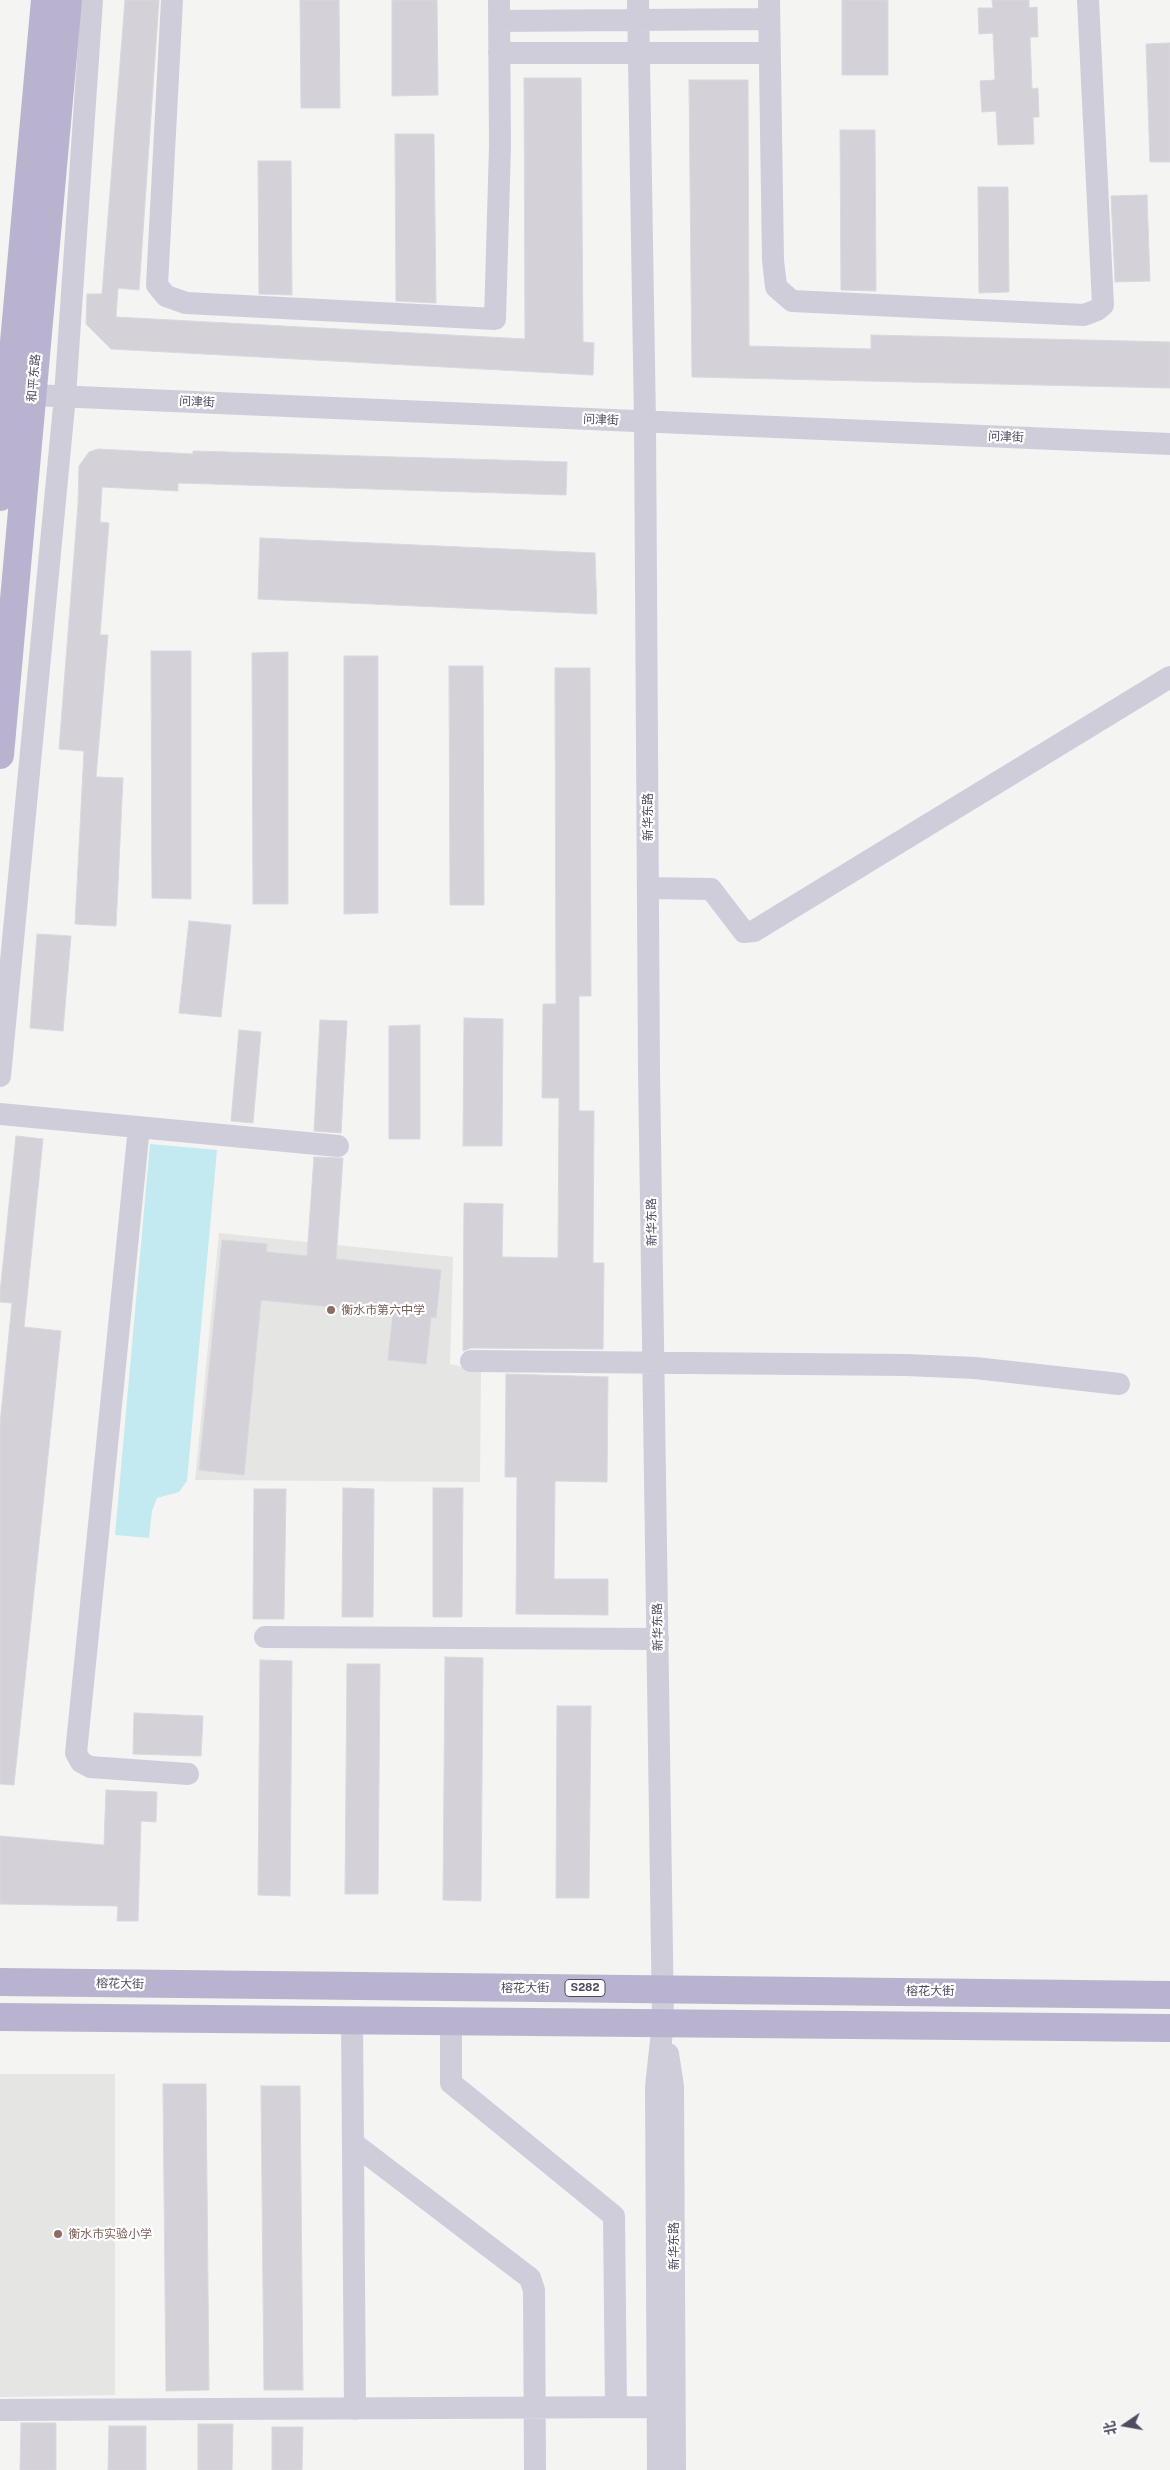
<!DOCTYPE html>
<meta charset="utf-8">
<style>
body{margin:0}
#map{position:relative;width:1170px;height:2470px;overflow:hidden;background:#f4f4f2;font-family:"Public Sans","Noto Sans SC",sans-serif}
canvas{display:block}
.north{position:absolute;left:1100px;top:2400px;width:50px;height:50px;-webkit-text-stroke:4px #fff;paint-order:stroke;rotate:258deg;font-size:14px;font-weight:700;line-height:20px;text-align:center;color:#4f4a60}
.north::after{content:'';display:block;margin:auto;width:18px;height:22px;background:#4f4a60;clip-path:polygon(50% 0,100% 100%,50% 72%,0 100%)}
</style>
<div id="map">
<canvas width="1170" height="2470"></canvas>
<div class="north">北</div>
</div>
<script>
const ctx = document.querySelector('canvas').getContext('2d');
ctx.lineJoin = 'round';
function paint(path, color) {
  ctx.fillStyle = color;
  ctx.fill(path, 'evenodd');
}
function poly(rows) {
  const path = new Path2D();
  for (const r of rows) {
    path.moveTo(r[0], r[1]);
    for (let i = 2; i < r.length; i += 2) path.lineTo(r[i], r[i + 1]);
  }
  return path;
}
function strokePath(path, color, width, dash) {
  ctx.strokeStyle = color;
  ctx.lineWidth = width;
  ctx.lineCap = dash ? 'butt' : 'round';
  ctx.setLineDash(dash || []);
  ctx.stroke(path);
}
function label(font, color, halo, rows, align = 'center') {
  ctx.font = font + ' "Public Sans","Noto Sans SC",sans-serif';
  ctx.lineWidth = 4.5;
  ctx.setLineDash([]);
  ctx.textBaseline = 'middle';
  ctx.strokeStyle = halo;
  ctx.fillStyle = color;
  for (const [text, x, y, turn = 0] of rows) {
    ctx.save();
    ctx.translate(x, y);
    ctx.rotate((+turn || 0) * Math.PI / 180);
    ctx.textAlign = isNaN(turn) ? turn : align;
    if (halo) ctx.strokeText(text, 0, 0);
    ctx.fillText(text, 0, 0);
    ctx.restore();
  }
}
paint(poly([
 [219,1233,453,1257,450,1364,481,1371,480,1482,195,1480],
 [0,2074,115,2074,115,2395,0,2397]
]), '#e5e5e4');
paint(poly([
 [150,1144,217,1150,187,1481,179,1492,157,1498,152,1511,149,1538,115,1535]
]), '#c3eaf0');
const building = poly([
 [125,0,159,0,139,290,118,288,116,317,525,339,524,78,581,78,583,342,594,343,593,375,111,349,86,324,87,294,102,294,125,0],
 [300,0,339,0,340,108,301,108,300,0],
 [392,0,437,0,438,95,392,96,392,0],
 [842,0,888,0,888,75,842,75,842,0],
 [992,0,1029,0,1029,8,1037,7,1038,37,1030,37,1032,89,1038,88,1039,117,1033,117,1034,144,998,145,996,111,982,112,980,81,995,80,993,33,979,34,978,8,993,8,992,0],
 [1170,43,1170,162,1150,162,1146,44,1170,43],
 [689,80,748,80,749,346,871,349,871,335,1170,342,1170,388,692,377,689,80],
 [840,130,875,130,876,291,841,290,840,130],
 [395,134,434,134,436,303,396,301,395,134],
 [258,161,291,161,292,295,259,294,258,161],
 [978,187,1008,187,1009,292,979,293,978,187],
 [1147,195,1150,281,1115,282,1111,196,1147,195],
 [98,449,193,454,193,451,567,462,566,495,178,483,178,491,102,487,100,522,109,523,100,635,108,635,96,777,123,778,116,926,75,924,84,751,59,749,78,504,79,466,89,452,98,449],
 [260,538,595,553,597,614,258,599,260,538],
 [151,651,191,651,191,899,152,898,151,651],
 [288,652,288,904,253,904,252,653,288,652],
 [344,656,378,656,378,913,344,914,344,656],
 [449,666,483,666,484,905,450,905,449,666],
 [555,668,590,668,591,996,579,996,579,1111,594,1111,593,1263,604,1263,603,1349,471,1348,463,1351,464,1203,503,1204,502,1257,558,1258,559,1098,542,1098,543,1004,556,1004,555,668],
 [189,921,231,925,221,1017,179,1013,189,921],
 [37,934,71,936,63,1031,30,1028,37,934],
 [464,1018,503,1019,502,1146,463,1146,464,1018],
 [320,1020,347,1021,341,1133,314,1131,320,1020],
 [420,1025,420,1139,389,1139,389,1026,420,1025],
 [239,1030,261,1032,253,1123,231,1121,239,1030],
 [16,1136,43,1139,24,1327,61,1331,14,1785,0,1784,0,1424,12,1303,0,1302,0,1293,16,1136],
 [314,1157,343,1158,336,1259,441,1270,436,1318,431,1317,426,1364,388,1360,393,1313,261,1300,244,1475,199,1470,222,1240,267,1244,266,1252,307,1256,314,1157],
 [506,1374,608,1377,607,1482,555,1481,554,1579,608,1579,608,1615,516,1614,517,1477,505,1477,506,1374],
 [343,1488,374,1489,373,1617,342,1617,343,1488],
 [433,1488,463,1488,462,1617,433,1617,433,1488],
 [254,1489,286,1489,284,1619,253,1619,254,1489],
 [445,1657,483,1658,481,1901,443,1900,445,1657],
 [260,1660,292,1661,290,1896,258,1895,260,1660],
 [347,1664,380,1664,378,1894,345,1894,347,1664],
 [557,1706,591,1706,589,1898,556,1898,557,1706],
 [134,1713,203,1716,201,1756,133,1754,134,1713],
 [106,1790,157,1792,156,1822,141,1821,138,1921,117,1921,118,1906,0,1904,0,1836,104,1845,106,1790],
 [163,2084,206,2084,209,2390,166,2391,163,2084],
 [261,2086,300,2086,303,2390,264,2390,261,2086],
 [21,2423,56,2423,56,2470,20,2470,21,2423],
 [198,2424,233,2424,232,2470,198,2470,198,2424],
 [109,2426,146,2426,146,2470,108,2470,109,2426],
 [272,2427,303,2427,302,2470,272,2470,272,2427]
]);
paint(building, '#d5d1d9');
strokePath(building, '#dad7dd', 1);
strokePath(poly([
 [172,0,157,285,166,296,186,303,495,319,500,146,499,0],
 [638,0,645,422,649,1070,663,2022,656,2087,658,2470],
 [769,0,773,260,776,287,792,301,1084,315,1097,310,1103,305,1088,0],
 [499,21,769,19],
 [499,53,770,53],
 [32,395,1170,444],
 [648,888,711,889,744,932,754,931,1170,677],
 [0,1076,65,396,92,0],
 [0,1114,338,1146],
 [139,1127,76,1753,81,1762,90,1767,188,1774],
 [471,1361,906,1365,975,1368,1119,1384],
 [265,1637,658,1639],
 [352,2020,355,2409],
 [451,2021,451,2083,614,2216,616,2407],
 [668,2054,673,2086,675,2470],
 [353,2143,530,2278,534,2290,535,2470],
 [0,2410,658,2407]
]), '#d0cddb', 22);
strokePath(poly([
 [0,497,45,0],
 [0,755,68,0],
 [0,1982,1170,1995],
 [0,2017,1170,2028]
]), '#bab3d0', 28);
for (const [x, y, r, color] of [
 [331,1310,5,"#8d6e63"],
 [58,2234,5,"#8d6e63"]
]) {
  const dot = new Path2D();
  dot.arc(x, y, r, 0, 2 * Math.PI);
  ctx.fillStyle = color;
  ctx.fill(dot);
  strokePath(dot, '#fff', 2);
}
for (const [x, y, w] of [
 [585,1988,40]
]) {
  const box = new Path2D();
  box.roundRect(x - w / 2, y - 8.5, w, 17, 4);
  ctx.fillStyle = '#fff';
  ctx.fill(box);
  strokePath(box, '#4f4a60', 1);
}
label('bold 11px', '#4f4a60', null, [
 ["S282",585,1988]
]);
label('12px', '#4f4a60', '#fff', [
 ["和平东路",34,378,-85],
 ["问津街",197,402,2],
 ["问津街",601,420,2],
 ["问津街",1006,437,2],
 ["新华东路",648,817,-90],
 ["新华东路",652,1222,-91],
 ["新华东路",658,1627,-91],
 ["榕花大街",120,1984,1],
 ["榕花大街",525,1988],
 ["榕花大街",930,1991],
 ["新华东路",674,2246,-90]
]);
label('12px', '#785e54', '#fff', [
 ["衡水市第六中学",341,1310],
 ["衡水市实验小学",68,2234]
], 'left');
</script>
